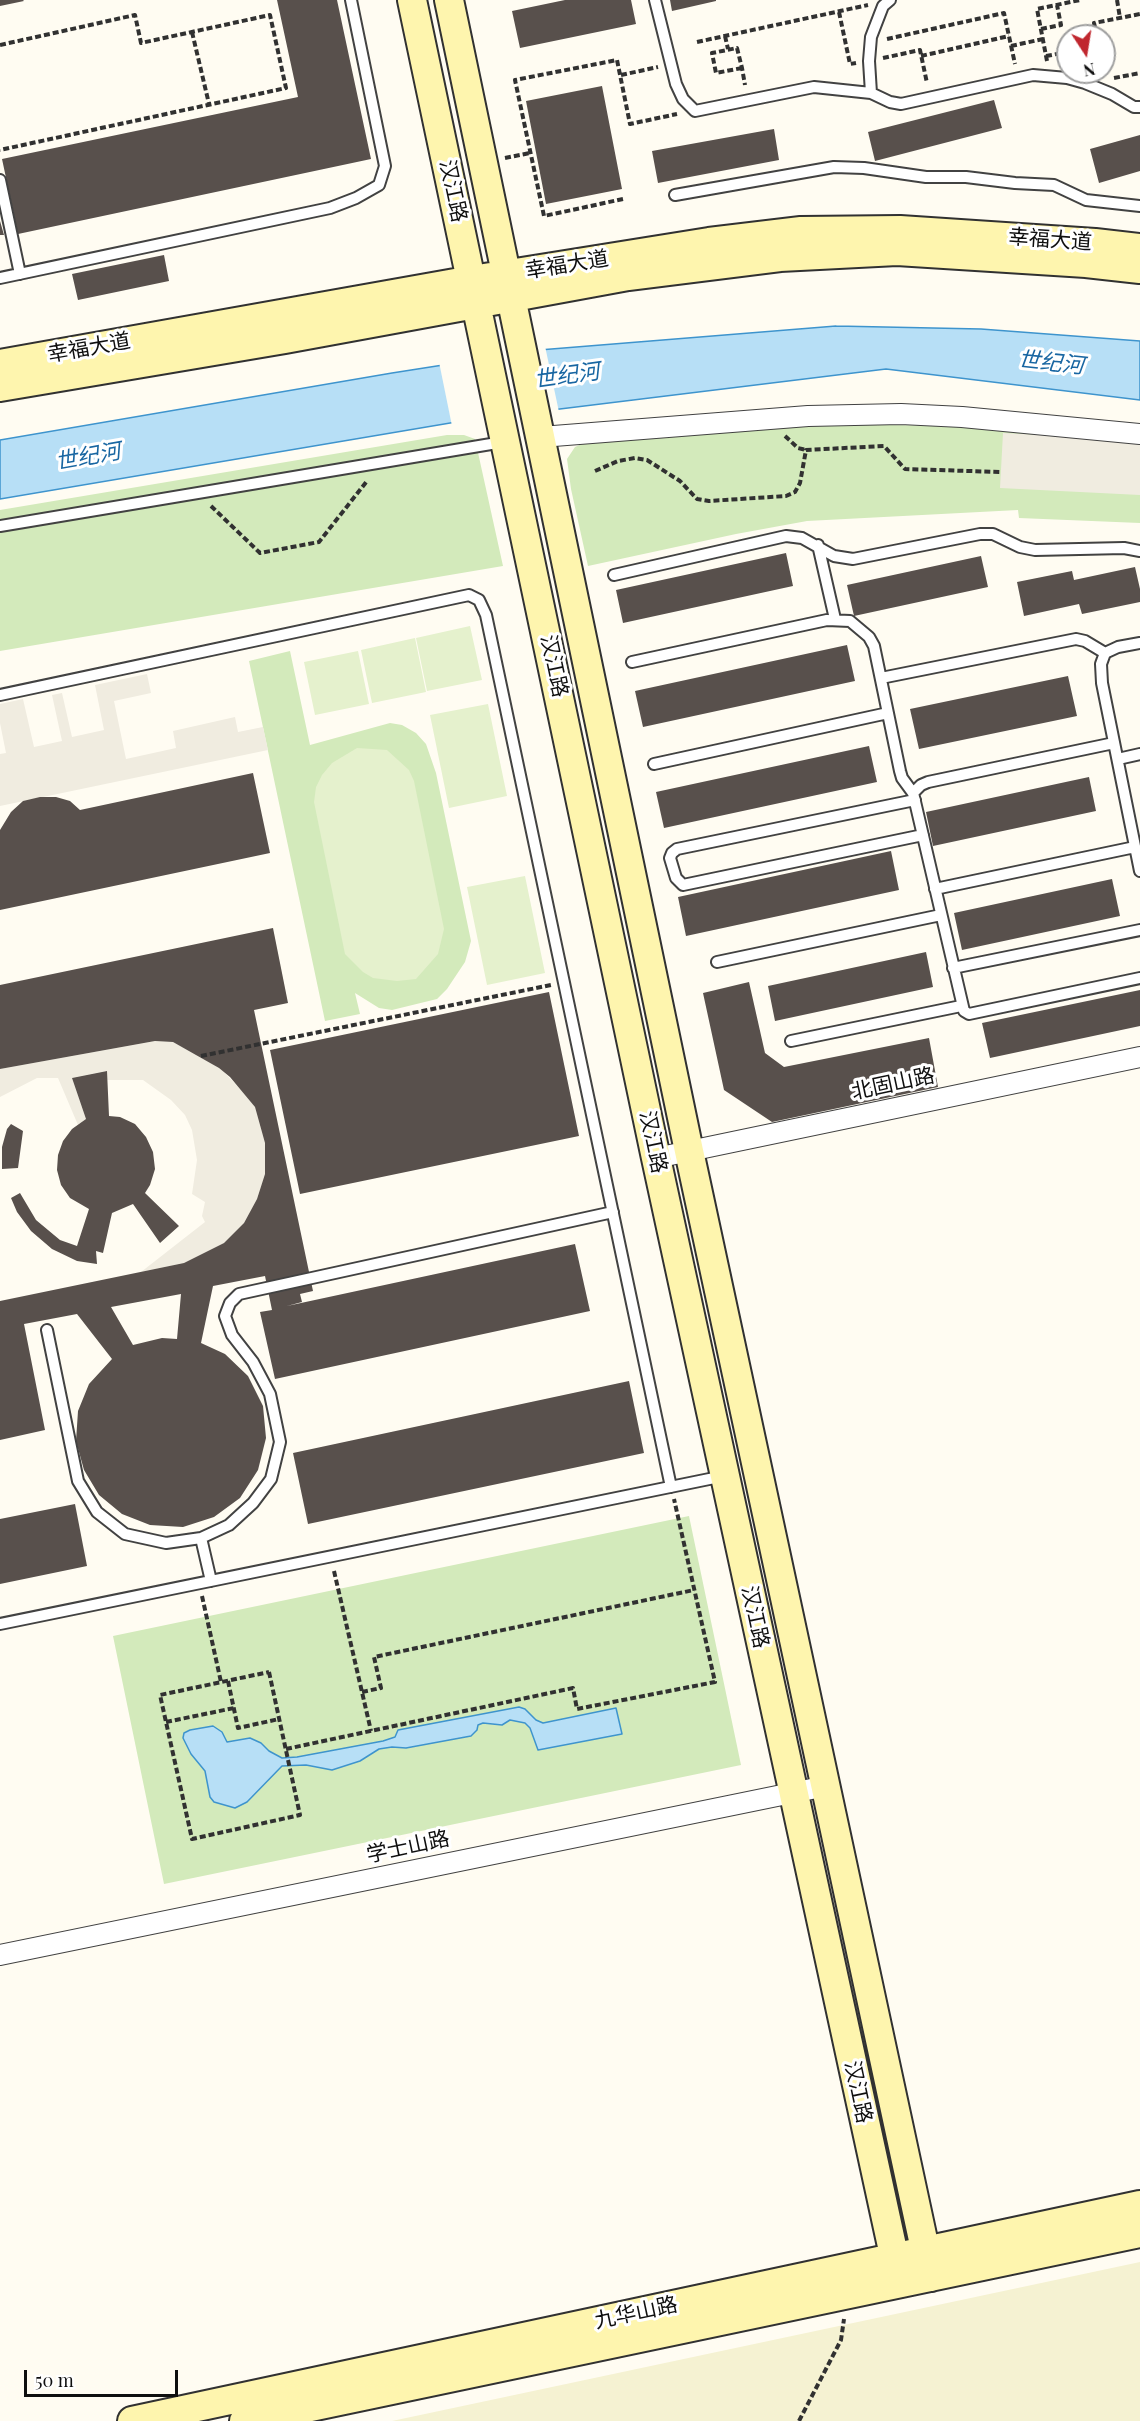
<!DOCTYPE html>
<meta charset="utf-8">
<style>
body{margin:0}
#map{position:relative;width:1140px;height:2421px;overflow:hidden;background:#fffcf2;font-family:"Playfair Display",serif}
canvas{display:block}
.north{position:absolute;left:1056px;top:24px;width:60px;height:60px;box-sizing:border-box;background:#fff;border:2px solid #9f9f9f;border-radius:50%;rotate:168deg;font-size:16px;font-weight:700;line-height:24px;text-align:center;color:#0f0f0f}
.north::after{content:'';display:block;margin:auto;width:21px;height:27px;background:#c0272f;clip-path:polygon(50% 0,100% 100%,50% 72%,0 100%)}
.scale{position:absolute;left:24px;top:2370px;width:154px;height:27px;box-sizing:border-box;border:3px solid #0f0f0f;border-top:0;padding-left:8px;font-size:18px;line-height:21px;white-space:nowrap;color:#0f0f0f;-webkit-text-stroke:4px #fff;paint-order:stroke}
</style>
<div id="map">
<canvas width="1140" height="2421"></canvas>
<div class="north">N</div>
<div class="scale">50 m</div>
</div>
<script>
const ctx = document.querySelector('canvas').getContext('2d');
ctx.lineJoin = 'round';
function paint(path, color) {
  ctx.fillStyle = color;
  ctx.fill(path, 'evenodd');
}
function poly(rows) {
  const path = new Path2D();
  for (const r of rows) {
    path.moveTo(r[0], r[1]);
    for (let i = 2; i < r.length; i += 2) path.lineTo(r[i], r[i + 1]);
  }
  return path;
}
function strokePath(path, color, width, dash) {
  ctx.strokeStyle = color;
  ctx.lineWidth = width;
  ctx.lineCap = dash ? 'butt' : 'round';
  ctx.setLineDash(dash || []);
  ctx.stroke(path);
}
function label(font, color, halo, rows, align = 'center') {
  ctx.font = font + ' "Playfair Display","Noto Sans SC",serif';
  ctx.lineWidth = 6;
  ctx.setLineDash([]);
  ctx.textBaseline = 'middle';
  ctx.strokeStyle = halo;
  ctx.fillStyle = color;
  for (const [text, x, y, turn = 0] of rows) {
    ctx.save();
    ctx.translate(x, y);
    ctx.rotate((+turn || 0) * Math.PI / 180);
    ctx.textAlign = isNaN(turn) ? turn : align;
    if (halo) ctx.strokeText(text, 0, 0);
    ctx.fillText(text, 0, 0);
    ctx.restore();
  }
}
paint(poly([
 [1140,2262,1140,2421,392,2421]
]), '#f5f2d2');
paint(poly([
 [817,424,963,426,1140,441,1140,523,1019,518,1018,510,807,521,736,534,588,566,571,489,567,459,575,447,586,442],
 [447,435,464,435,475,439,503,566,0,651,0,510],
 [290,651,310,745,390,723,402,725,416,733,426,744,436,773,471,941,465,962,447,989,437,999,392,1010,379,1008,355,993,360,1014,325,1021,249,661],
 [689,1516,741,1765,164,1884,113,1636]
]), '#d3eabb');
paint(poly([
 [470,626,482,680,427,691,416,638],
 [415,638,426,692,372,703,361,650],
 [358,651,369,704,315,715,304,662],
 [488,704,507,796,449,808,430,715],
 [357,748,387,750,409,770,414,781,444,929,438,954,416,979,397,981,373,978,363,972,345,954,314,802,316,787,322,775,332,763],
 [525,876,545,973,487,985,467,887]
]), '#e5f1cd');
paint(poly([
 [1003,433,1140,440,1140,495,1000,488],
 [147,674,151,693,114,701,126,759,176,748,173,731,235,717,238,732,263,727,268,750,0,806,0,754,6,753,0,723,0,704,23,699,34,747,62,741,52,695,62,693,72,737,104,730,95,685],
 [155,1041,173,1042,201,1056,223,1071,243,1092,255,1107,265,1143,265,1174,257,1199,244,1223,224,1243,184,1263,141,1272,205,1222,202,1216,205,1202,192,1194,197,1160,192,1130,185,1115,171,1100,143,1080,107,1080,106,1071,72,1078,86,1119,78,1125,58,1078,37,1078,0,1097,0,1069]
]), '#f0ece0');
const water = poly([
 [836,326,981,329,1140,341,1140,400,886,369,462,421,0,499,0,440,392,373,539,350,836,326],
 [519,1707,525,1709,536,1720,543,1723,616,1708,622,1734,538,1750,530,1728,525,1723,510,1720,502,1725,483,1723,478,1725,477,1730,471,1736,406,1748,392,1747,379,1749,360,1761,332,1770,306,1765,282,1766,247,1802,235,1808,214,1802,210,1797,205,1771,191,1754,183,1738,184,1733,190,1730,213,1726,222,1732,227,1742,250,1738,261,1743,269,1751,282,1758,297,1757,383,1741,395,1737,398,1730,519,1707]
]);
paint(water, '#b7dff6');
strokePath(water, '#3e94cd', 1.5);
paint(poly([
 [545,346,559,412,452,426,439,362]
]), '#fffcf2');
paint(poly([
 [0,0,23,0,24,1,0,6],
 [277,0,337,0,371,159,18,234,2,159,298,97],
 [565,0,631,0,636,24,520,48,512,11],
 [670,0,716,0,716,1,672,11],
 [602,86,622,189,546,204,526,101],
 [994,100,1002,128,875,161,868,132],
 [774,129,779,160,658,183,652,151],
 [1140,135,1140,171,1099,183,1090,149],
 [0,221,4,235,0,235],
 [164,255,169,281,78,300,72,274],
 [786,553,793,586,623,623,616,590],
 [981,556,988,587,854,616,847,585],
 [1135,567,1140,589,1140,602,1082,614,1079,604,1024,616,1017,582,1072,571,1074,580],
 [847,645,855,681,643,727,635,691],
 [1068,676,1077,716,919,749,910,709],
 [869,746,877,782,664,828,656,792],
 [253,773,270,853,0,910,0,830,11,812,23,801,40,797,56,797,70,801,80,810],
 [1089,777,1096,811,933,846,926,812],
 [891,851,899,890,686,936,678,897],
 [1112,879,1120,916,962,950,954,913],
 [273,928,288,1003,254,1010,313,1291,300,1294,302,1302,287,1306,575,1244,590,1311,275,1379,260,1312,272,1310,265,1276,213,1286,201,1343,225,1354,248,1376,263,1406,266,1438,258,1470,240,1498,214,1517,183,1527,150,1525,122,1514,99,1495,84,1470,76,1441,78,1411,89,1384,112,1359,77,1314,24,1324,45,1430,0,1440,0,1301,184,1263,224,1243,244,1223,257,1199,265,1174,265,1143,255,1107,230,1077,219,1068,173,1042,155,1041,0,1069,0,985],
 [181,1294,177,1339,162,1338,133,1345,111,1307],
 [926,952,933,987,775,1021,768,986],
 [749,982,765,1053,784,1067,929,1038,938,1087,772,1122,724,1090,703,993],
 [1140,990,1140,1026,990,1058,982,1023],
 [549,992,579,1136,300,1194,270,1050],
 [107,1071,109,1116,120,1117,135,1124,146,1137,153,1152,155,1169,150,1185,145,1193,179,1226,160,1243,133,1204,112,1213,103,1253,96,1251,97,1264,77,1261,52,1249,31,1231,17,1212,11,1198,20,1193,36,1220,60,1240,77,1246,89,1209,70,1198,61,1185,57,1170,58,1155,63,1141,72,1129,86,1119,72,1078],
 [11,1124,23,1131,18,1168,2,1169,2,1147,7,1129],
 [629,1381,644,1453,308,1524,293,1453],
 [75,1504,87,1566,0,1584,0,1519]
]), '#58504c');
const lane = poly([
 [655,0,676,84,683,99,695,111,814,87,871,93,890,102,901,104,1033,75,1067,78,1085,83,1112,94,1134,107,1140,107],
 [871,93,869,61,871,37,883,6,890,0],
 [0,180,20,274],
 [675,195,834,167,864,168,926,177,966,177,1015,183,1054,185,1086,200,1140,206],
 [0,278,330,208,356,198,379,185,385,166,351,0],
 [0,526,503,442],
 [818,545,835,619],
 [614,575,786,536,802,538,834,556,853,559,980,534,993,534,1020,547,1035,550,1124,548,1140,551],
 [1140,643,1118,647,1105,653,1101,664,1102,683,1140,871],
 [632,662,827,620,850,621,869,637,874,646,900,771,902,778,913,793],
 [881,678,1076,639,1085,641,1105,653],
 [0,695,469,595,479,600,486,615,671,1487],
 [1114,743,928,782,921,785,913,793,964,1011,969,1014,1140,978],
 [1118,759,1140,754],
 [654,764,888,713],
 [915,800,677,849,672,853,670,858,676,878,683,885,923,835],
 [935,889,1135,847],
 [717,962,941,915],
 [953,968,1140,930],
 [791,1041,961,1006],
 [47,1330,78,1481,97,1512,125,1534,166,1543,201,1538,229,1525,253,1503,271,1479,280,1442,270,1394,253,1362,232,1335,225,1316,230,1303,239,1294,613,1212],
 [201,1538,211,1581],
 [0,1624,724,1476]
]);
const street = poly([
 [541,437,808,416,901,414,962,417,1140,434],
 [656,1158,1140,1057],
 [0,1955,826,1786]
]);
const secondary = poly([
 [412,0,656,1158,900,2283],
 [449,0,689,1151,931,2277],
 [0,364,472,280,709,242,801,231,900,230,1095,243,1140,248],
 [0,387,285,339,628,276,780,257,897,251,1086,263,1140,269],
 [132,2421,1140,2205],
 [244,2421,1140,2233]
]);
strokePath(lane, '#424242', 14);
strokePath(street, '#424242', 22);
strokePath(secondary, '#313131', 32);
strokePath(poly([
 [1117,0,1120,18],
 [839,12,850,64,856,63],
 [1041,29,1061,25,1057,5],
 [192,32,209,104],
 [725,36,728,49],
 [1097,36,1094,23,1140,14],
 [887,39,1004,13,1015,64],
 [697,42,868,5],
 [0,45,135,15,141,43,270,15,286,88,0,150],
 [1011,46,1043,39],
 [921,56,1009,36],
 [1046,56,1068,52],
 [883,58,920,50,927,83],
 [1047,61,1037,9,1080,0],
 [742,68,716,73,712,53,737,48,742,68,745,85],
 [621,75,658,67],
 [1114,78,1140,73],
 [505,158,530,153],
 [623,199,544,216,515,80,617,60,630,124,677,114],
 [785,436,798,448,806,450],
 [595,471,618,461,635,458,647,460,680,481,697,499,709,501,786,496,795,492,800,483,806,450,884,446,905,469,1001,472],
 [211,506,260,553,319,542,367,481],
 [201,1056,551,985],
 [334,1571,371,1731],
 [202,1596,221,1682],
 [269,1672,300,1815,192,1839,160,1695,269,1672],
 [228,1681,238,1728,279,1719],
 [362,1692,381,1688,374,1657,694,1590],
 [166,1722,234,1708],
 [286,1749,573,1688,577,1709,715,1682,674,1499],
 [799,2421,841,2340,844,2319]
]), '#313131', 4, [6, 3]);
strokePath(lane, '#fff', 10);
strokePath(street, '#fff', 20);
strokePath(secondary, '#fef5ae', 28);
label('21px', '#0f0f0f', '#fff', [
 ["汉江路",453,191,78],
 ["幸福大道",1050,240,4],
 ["幸福大道",567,265,-9],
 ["幸福大道",89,348,-10],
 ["汉江路",554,666,78],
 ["北固山路",893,1084,-12],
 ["汉江路",653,1142,78],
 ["汉江路",755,1617,78],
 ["学士山路",408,1847,-12],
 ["汉江路",858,2092,78],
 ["九华山路",636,2313,-12]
]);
label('italic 22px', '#1866a2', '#fff', [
 ["世纪河",1051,363,6],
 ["世纪河",567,376,-8],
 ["世纪河",88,457,-10]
]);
</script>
